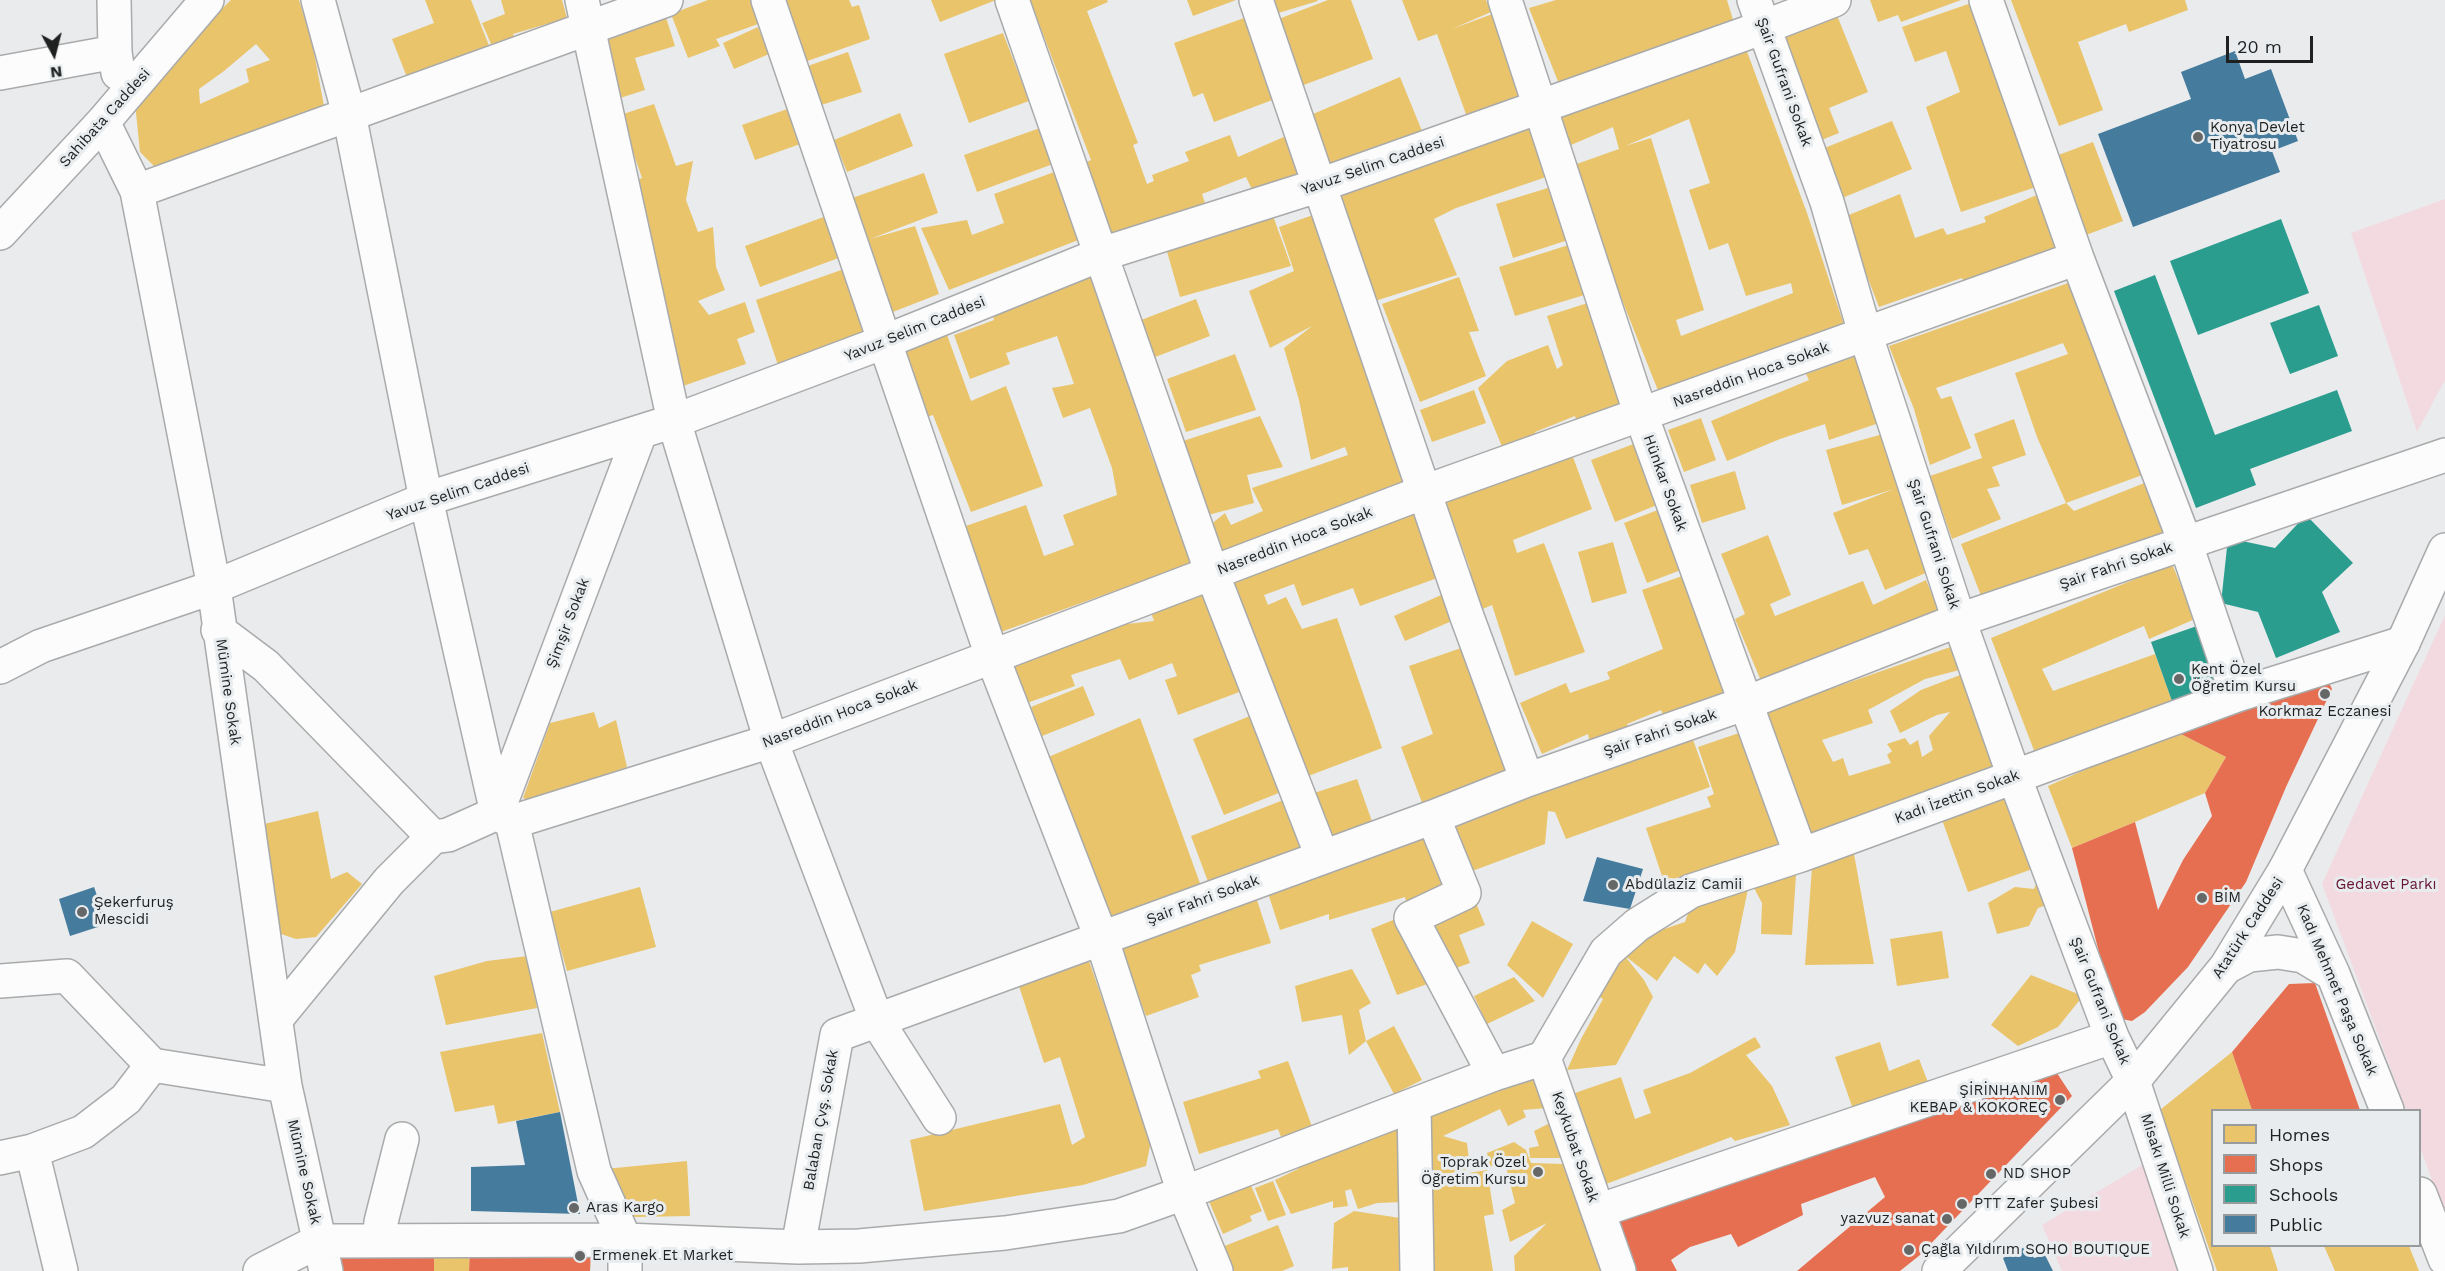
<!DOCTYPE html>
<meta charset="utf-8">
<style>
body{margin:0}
#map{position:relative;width:2445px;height:1271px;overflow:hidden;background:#e9ebed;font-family:"Work Sans",sans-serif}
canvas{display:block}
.legend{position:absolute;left:2211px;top:1109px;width:210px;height:138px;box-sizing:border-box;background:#e8ecee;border:2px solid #989b9c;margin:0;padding:8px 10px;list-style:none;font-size:18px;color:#1f2121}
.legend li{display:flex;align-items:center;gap:12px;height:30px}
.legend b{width:30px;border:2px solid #989b9c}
.north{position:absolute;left:24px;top:24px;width:60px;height:60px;-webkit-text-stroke:4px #e8ecee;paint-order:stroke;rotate:173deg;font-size:16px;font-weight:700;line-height:24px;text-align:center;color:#1f2121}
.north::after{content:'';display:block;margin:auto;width:21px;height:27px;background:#1f2121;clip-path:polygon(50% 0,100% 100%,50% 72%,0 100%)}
.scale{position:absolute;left:2226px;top:36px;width:87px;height:27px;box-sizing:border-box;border:3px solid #1f2121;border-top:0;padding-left:8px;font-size:18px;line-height:21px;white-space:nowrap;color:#1f2121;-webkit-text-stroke:4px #e8ecee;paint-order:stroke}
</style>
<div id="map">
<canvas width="2445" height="1271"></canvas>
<ul class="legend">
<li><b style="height:16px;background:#e9c46a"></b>Homes</li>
<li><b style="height:16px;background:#e76f51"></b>Shops</li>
<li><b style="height:16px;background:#2a9d8f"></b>Schools</li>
<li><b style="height:16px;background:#457b9d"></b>Public</li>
</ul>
<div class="north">N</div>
<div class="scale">20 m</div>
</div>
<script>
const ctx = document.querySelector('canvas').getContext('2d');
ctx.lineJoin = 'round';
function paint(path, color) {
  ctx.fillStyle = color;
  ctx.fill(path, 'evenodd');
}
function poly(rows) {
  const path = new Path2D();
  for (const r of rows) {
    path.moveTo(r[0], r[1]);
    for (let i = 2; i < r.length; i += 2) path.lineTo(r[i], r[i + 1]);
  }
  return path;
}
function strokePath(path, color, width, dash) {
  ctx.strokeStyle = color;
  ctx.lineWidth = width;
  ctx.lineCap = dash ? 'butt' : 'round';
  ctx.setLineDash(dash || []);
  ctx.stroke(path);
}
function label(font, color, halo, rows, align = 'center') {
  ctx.font = font + ' "Work Sans",sans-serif';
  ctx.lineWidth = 6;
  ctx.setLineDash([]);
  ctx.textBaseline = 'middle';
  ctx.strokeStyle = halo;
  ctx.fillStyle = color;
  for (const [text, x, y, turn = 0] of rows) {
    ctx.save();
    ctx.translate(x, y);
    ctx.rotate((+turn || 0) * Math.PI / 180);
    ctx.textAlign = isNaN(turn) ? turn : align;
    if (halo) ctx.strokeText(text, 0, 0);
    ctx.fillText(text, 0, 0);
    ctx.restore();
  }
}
paint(poly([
 [2445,199,2445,380,2417,432,2351,233],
 [2445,615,2445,1216,2420,1147,2420,1110,2406,1110,2322,884],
 [2147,1162,2178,1271,2062,1271,2042,1225]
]), '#f3dae0');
paint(poly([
 [231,0,299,0,312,42,324,106,155,167,140,152,135,103,203,27],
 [256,44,270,60,246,69,249,82,200,104,199,89,224,71],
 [425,0,471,0,490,48,410,85,392,39,434,23],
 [501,0,562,0,567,18,513,34,516,43,494,51,482,23,505,14],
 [708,0,753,0,761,23,716,39,720,46,688,58,671,14],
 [777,0,849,0,852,7,859,5,870,39,799,64],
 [931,0,996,0,940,22],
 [1030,0,1107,0,1108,2,1087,11,1138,143,1133,145,1147,184,1154,181,1152,175,1189,161,1185,152,1230,135,1238,157,1286,136,1306,182,1258,202,1246,177,1202,194,1208,212,1171,226,1168,215,1109,237,1081,165,1091,160],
 [1187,0,1236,0,1193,16],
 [1271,0,1317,0,1318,1,1275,14],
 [1328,0,1351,0,1373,59,1301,86,1276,20],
 [1402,0,1486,0,1491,12,1452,29,1495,13,1525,96,1467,117,1437,34,1418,41],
 [1556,0,1727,0,1734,23,1687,36,1559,84,1529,8],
 [1870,0,1961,0,1901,22,1898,15,1878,22],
 [2011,0,2185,0,2188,10,2129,32,2126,24,2078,42,2103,110,2059,126],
 [1977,1,2042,185,1961,212,1926,107,1960,92,1946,51,1915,62,1902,27],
 [1834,8,1868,92,1829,108,1839,133,1819,141,1775,32],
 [664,11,675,46,635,58,645,90,617,99,596,32],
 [1247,17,1275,99,1214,122,1203,93,1193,97,1174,43],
 [758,27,769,54,734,69,723,43],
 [1003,33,1029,101,969,123,944,54],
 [1746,49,1807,213,1845,328,1659,393,1591,222,1571,166,1619,149,1613,127,1564,148,1552,110],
 [1689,119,1710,183,1689,190,1709,250,1728,243,1746,296,1791,283,1793,293,1681,336,1676,320,1704,310,1651,138,1625,146],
 [848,52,862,92,815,107,802,68],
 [1400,77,1422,131,1329,170,1306,117],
 [654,104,676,166,693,161,686,200,698,232,713,227,716,267,725,290,698,301,709,315,745,302,755,332,737,339,746,364,683,386,634,219,646,214,634,181,642,178,620,115],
 [793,107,806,142,755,160,742,125],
 [900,113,913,146,847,172,834,140],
 [1892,121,1912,169,1835,201,1817,151],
 [1529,123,1549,176,1456,208,1434,219,1457,275,1375,301,1334,187],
 [1040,128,1053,164,977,192,964,155],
 [2093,142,2123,221,2078,238,2048,159],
 [1057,171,1081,239,949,290,921,228,967,220,972,235,1004,223,994,194],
 [924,173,938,213,870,239,915,226,939,294,885,315,852,198],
 [1551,187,1568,240,1513,258,1496,204],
 [2044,192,2066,251,1965,285,1962,278,1879,307,1860,258,1839,219,1900,194,1915,238,1943,228,1947,235,1986,222,1984,217],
 [1272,213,1291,266,1180,297,1166,248],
 [829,215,844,256,760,287,745,246],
 [1313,215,1413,486,1220,556,1210,525,1225,513,1231,525,1263,511,1252,488,1348,455,1345,447,1311,460,1299,400,1284,348,1312,326,1270,348,1249,291,1294,271,1279,227],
 [1575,243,1591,293,1515,316,1499,267],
 [847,268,871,336,779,368,756,300],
 [1092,277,1151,454,1195,562,998,633,960,528,1026,505,1044,556,1074,545,1063,515,1117,495,1112,468,1090,408,1063,418,1052,388,1074,384,1057,336,1006,353,1010,364,970,379,954,335,994,320,992,312],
 [1459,277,1479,331,1469,332,1486,376,1420,402,1382,304],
 [2074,281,2145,474,2066,503,2037,437,2015,373,2068,354,2063,343,1936,388,1941,399,1951,396,1971,448,1930,465,1914,409,1889,346],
 [1196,299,1210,336,1150,359,1136,322],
 [1597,300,1628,404,1577,423,1575,416,1535,432,1539,441,1505,454,1478,388,1507,361,1548,345,1557,369,1563,365,1547,316],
 [943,324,971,401,1006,386,1043,486,971,512,933,415,920,419,892,342],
 [1235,354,1256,410,1186,432,1167,379],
 [1856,356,1879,423,1829,440,1825,424,1780,439,1727,461,1711,421,1809,380,1806,374],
 [1474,390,1486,423,1432,442,1420,410],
 [1260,416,1283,467,1247,475,1254,503,1204,516,1183,441],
 [1701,418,1716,460,1684,472,1668,430],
 [2014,419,2026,455,1992,467,2000,486,1987,489,2001,519,1952,539,1930,476,1982,458,1974,434],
 [1890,432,1905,487,1898,488,1933,570,1885,590,1868,549,1849,555,1833,513,1894,489,1842,505,1826,450],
 [1639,442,1662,503,1615,522,1591,460],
 [1573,457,1592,509,1513,540,1517,553,1544,543,1585,652,1515,676,1492,605,1478,611,1470,569,1446,502],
 [1735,471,1746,509,1702,523,1690,485],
 [2147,482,2170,540,1985,606,1961,544,2066,503,2074,511],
 [1663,508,1686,568,1647,583,1624,523],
 [1420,511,1443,576,1360,606,1353,588,1302,606,1294,584,1264,595,1268,605,1286,597,1302,629,1337,618,1382,748,1303,778,1230,579],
 [1768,535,1791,595,1770,604,1775,616,1863,581,1873,605,1926,580,1941,616,1764,688,1735,619,1745,614,1721,554],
 [1613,542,1627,593,1592,603,1578,552],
 [2172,564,2195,619,2149,639,2144,626,2042,669,2053,691,2155,654,2173,704,2035,753,1991,638],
 [1691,573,1736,698,1667,724,1661,710,1627,724,1630,729,1590,744,1588,734,1542,754,1520,703,1566,683,1570,693,1610,679,1607,672,1663,649,1642,590],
 [1204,588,1242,691,1178,715,1165,680,1177,676,1172,663,1129,680,1120,659,1071,675,1075,686,1024,704,1009,660,1109,626,1154,621,1150,610],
 [1448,592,1459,618,1405,641,1394,616],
 [1959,644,1967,668,1925,679,1868,710,1873,723,1822,740,1833,762,1843,758,1849,776,1891,763,1887,755,1892,751,1887,744,1905,738,1910,745,1918,740,1922,757,1933,750,1929,736,1950,712,1937,715,1900,733,1890,711,1921,690,1968,672,2002,766,1807,837,1764,712],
 [1467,646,1514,774,1424,808,1401,747,1433,734,1409,666],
 [1083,686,1095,715,1042,736,1031,707],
 [594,712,599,728,616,720,627,767,532,802,523,798,550,723],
 [1250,716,1281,792,1224,815,1193,739],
 [1140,718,1201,886,1107,925,1046,758],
 [1745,731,1782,844,1664,882,1646,828,1711,807,1707,797,1714,794,1698,747],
 [2181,734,2226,757,2205,793,2072,848,2048,786,2130,750],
 [1692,737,1710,787,1566,839,1555,812,1548,811,1545,844,1464,874,1446,826],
 [1357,779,1374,827,1332,842,1308,795],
 [2011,792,2038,867,1968,892,1941,817],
 [1286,799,1306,850,1210,887,1191,836],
 [318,811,331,879,347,872,362,884,316,937,296,939,281,934,266,900,256,826],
 [1424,833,1445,893,1407,906,1405,897,1329,920,1329,914,1280,930,1267,890],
 [1854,854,1874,964,1805,965,1812,867],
 [1796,875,1792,935,1761,934,1762,903,1754,888],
 [2037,882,2052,903,2038,908,2029,926,1997,934,1988,903,2015,887,2034,889],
 [1749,884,1735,952,1717,976,1705,963,1698,974,1674,956,1657,981,1624,955,1637,938,1685,922,1693,900],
 [640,887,656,947,567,971,550,912],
 [1255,894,1271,943,1199,965,1201,971,1191,975,1199,997,1146,1016,1119,944],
 [1476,903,1485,925,1459,935,1470,963,1445,972,1425,922],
 [1403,916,1430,983,1397,995,1371,929],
 [1532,921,1573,944,1543,998,1507,965],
 [1942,931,1949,978,1897,986,1890,939],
 [1624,955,1644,980,1653,997,1616,1065,1567,1070,1581,1039,1603,999,1593,993],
 [528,956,537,1008,446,1025,434,976,487,961],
 [1088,958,1151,1141,1146,1166,1083,1185,924,1211,910,1140,1060,1104,1072,1145,1085,1137,1060,1057,1044,1063,1018,983],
 [1352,969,1371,1003,1359,1010,1366,1041,1349,1055,1342,1015,1302,1022,1295,986],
 [2031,975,2083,996,2058,1027,2018,1046,1991,1025],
 [1514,977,1535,1001,1487,1024,1474,996],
 [1394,1026,1422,1080,1394,1094,1366,1041],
 [542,1033,560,1112,498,1124,494,1105,455,1112,440,1052],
 [1755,1037,1761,1047,1746,1055,1772,1086,1790,1125,1735,1141,1731,1137,1606,1184,1575,1093,1621,1077,1635,1119,1651,1113,1643,1090,1690,1073],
 [1880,1042,1889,1071,1919,1059,1931,1090,1856,1118,1835,1057],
 [2232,1052,2252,1110,2212,1110,2212,1246,2270,1246,2278,1271,2217,1271,2160,1110],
 [1288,1061,1314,1132,1283,1142,1278,1129,1199,1154,1183,1102,1261,1078,1258,1071],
 [1530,1067,1547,1108,1523,1110,1526,1117,1508,1126,1500,1109,1443,1136,1467,1143,1470,1169,1426,1178,1425,1112],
 [1402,1116,1403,1202,1377,1203,1358,1209,1351,1189,1345,1191,1348,1206,1333,1208,1333,1201,1291,1214,1275,1180,1298,1169,1301,1160],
 [1552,1122,1563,1158,1530,1158,1529,1148,1539,1146,1534,1131],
 [1514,1142,1526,1150,1531,1163,1565,1164,1603,1271,1515,1271,1514,1256,1547,1223,1510,1242,1502,1210,1515,1203,1504,1159,1490,1167,1487,1153],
 [687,1161,690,1216,635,1217,614,1206,605,1169],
 [1487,1170,1494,1214,1484,1216,1493,1271,1430,1271,1433,1224,1426,1180],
 [1249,1181,1262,1211,1250,1216,1252,1221,1223,1234,1208,1199],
 [1273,1181,1286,1215,1268,1221,1255,1188],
 [1354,1211,1407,1219,1403,1271,1348,1271,1348,1267,1332,1269,1334,1223],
 [1278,1225,1294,1266,1282,1271,1232,1271,1222,1247],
 [2324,1246,2409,1246,2419,1271,2335,1271],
 [470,1248,469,1271,434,1271,434,1249]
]), '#e9c46a');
paint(poly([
 [2328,681,2332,689,2286,787,2246,882,2188,967,2145,1012,2132,1021,2116,1018,2072,848,2135,822,2158,910,2183,860,2212,816,2205,793,2226,757,2181,734],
 [2315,983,2360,1110,2252,1110,2232,1052,2289,984],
 [2053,1067,2072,1096,1920,1255,1900,1271,1797,1271,1885,1197,1875,1177,1801,1204,1803,1215,1738,1247,1731,1234,1690,1247,1671,1260,1677,1271,1630,1271,1610,1219],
 [470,1248,591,1252,590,1271,469,1271],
 [434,1249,434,1271,336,1271,338,1254]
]), '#e76f51');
paint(poly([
 [2281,219,2309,293,2198,335,2170,261],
 [2155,275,2215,435,2337,390,2352,431,2250,469,2256,485,2196,508,2114,291],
 [2319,305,2338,356,2290,374,2270,323],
 [2306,515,2353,563,2322,592,2340,632,2276,658,2258,612,2221,603,2228,538,2275,548],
 [2197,626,2219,687,2173,704,2151,642]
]), '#2a9d8f');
paint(poly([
 [2235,51,2245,79,2271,69,2298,141,2272,151,2280,172,2133,227,2098,134,2191,99,2181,72],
 [1597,857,1643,869,1630,909,1583,901],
 [94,887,107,924,70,936,59,899],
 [560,1112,580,1214,471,1211,471,1167,525,1165,516,1121],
 [2027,1246,2034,1258,2045,1255,2053,1271,2008,1271,2003,1258]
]), '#457b9d');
const minor = poly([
 [114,0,115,52,118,73],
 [318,0,349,114,426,499,497,813,512,822,594,1171,625,1240,625,1271],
 [582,0,674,421,771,741,877,1021,939,1118],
 [768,0,992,656,1101,937,1184,1193,1216,1271],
 [1012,0,1212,573,1322,856],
 [1256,0,1466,614,1527,780],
 [1505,0,1641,415,1801,855],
 [1754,0,1827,202,1865,333,1959,620,2014,776,2112,1037,2133,1081,2196,1271],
 [1986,0,2077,258,2185,542,2237,695],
 [0,73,115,52],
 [103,122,137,191,214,587,285,1086,326,1271],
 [137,191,666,0],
 [0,233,103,122,207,0],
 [218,630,266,666,433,837],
 [0,667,41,646,214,587,426,499,674,421,884,342,1102,254,1320,185,1764,27,1834,0],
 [1433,817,1464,893,1411,918,1494,1074],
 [512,822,771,741,1424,492,2077,258],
 [2285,870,2333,974,2387,1110],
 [2226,967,2249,955,2278,952,2303,956,2333,974],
 [0,981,67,976,152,1065,285,1086],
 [276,1019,389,881,433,837,448,835,497,813,640,433],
 [1414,1105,1417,1271],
 [32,1151,61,1271],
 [0,1158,32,1151,83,1132,126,1099,152,1065],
 [2420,1194,2445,1259],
 [1598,1211,2112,1037],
 [379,1240,381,1222,402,1139],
 [798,1247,837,1035,1433,817,1527,780,1746,703,1959,620,2445,455],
 [260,1271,319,1241,625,1240,798,1247,859,1246,1005,1233,1119,1216,1184,1193,1494,1074,1544,1058],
 [1619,1271,1544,1058,1606,952,1637,925,1691,891,1801,855,2237,695,2403,643]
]);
const major = poly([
 [1939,1271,2133,1081,2226,967,2285,870,2403,643,2445,550]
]);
strokePath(minor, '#a9aaab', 36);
strokePath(major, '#a9aaab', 36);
strokePath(minor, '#fcfcfc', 33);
strokePath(major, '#fcfcfc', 33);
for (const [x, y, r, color] of [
 [2198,137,6,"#666868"],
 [2179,679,6,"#666868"],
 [2325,694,6,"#666868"],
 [1613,885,6,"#666868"],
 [2202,898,6,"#666868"],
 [82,912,6,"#666868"],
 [2060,1100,6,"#666868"],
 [1538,1172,6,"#666868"],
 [1991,1174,6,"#666868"],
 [1962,1204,6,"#666868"],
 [574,1208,6,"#666868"],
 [1947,1219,6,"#666868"],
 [1909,1250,6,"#666868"],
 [580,1256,6,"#666868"]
]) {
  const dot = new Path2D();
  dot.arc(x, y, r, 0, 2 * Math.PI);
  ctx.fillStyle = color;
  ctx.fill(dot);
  strokePath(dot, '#e8ecee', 2);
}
label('15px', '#1f2121', '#e8ecee', [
 ["Şair Gufrani Sokak",1784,82,70],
 ["Sahibata Caddesi",105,118,-48],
 ["Yavuz Selim Caddesi",1373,166,-19],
 ["Yavuz Selim Caddesi",915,329,-22],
 ["Nasreddin Hoca Sokak",1751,375,-20],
 ["Hünkar Sokak",1665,483,70],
 ["Yavuz Selim Caddesi",458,492,-19],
 ["Nasreddin Hoca Sokak",1295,541,-21],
 ["Şair Gufrani Sokak",1934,544,72],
 ["Şair Fahri Sokak",2116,566,-19],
 ["Şimşir Sokak",568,623,-69],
 ["Mümine Sokak",228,692,82],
 ["Nasreddin Hoca Sokak",840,714,-21],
 ["Şair Fahri Sokak",1660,733,-19],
 ["Kadı İzettin Sokak",1957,797,-20],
 ["Şair Fahri Sokak",1203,900,-20],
 ["Atatürk Caddesi",2248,928,-57],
 ["Kadı Mehmet Paşa Sokak",2337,990,67],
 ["Şair Gufrani Sokak",2100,1001,68],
 ["Balaban Çvş. Sokak",821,1120,-80],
 ["Keykubat Sokak",1575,1147,71],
 ["Mümine Sokak",304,1172,77],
 ["Misakı Milli Sokak",2165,1176,72]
]);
label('15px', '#1f2121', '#e8ecee', [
 ["Konya Devlet",2210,128],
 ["Tiyatrosu",2210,145],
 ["Kent Özel",2191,670],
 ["Öğretim Kursu",2191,687],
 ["Korkmaz Eczanesi",2325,712,"center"],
 ["Abdülaziz Camii",1625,885],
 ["BİM",2214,898],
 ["Şekerfuruş",94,903],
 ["Mescidi",94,920],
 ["ŞİRİNHANIM",2048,1091,"right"],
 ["KEBAP & KOKOREÇ",2048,1108,"right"],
 ["Toprak Özel",1526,1163,"right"],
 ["Öğretim Kursu",1526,1180,"right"],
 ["ND SHOP",2003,1174],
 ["PTT Zafer Şubesi",1974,1204],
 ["Aras Kargo",586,1208],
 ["yazvuz sanat",1935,1219,"right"],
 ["Çağla Yıldırım SOHO BOUTIQUE",1921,1250],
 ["Ermenek Et Market",592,1256]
], 'left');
label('15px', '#671531', '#e8ecee', [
 ["Gedavet Parkı",2386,885]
]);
</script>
